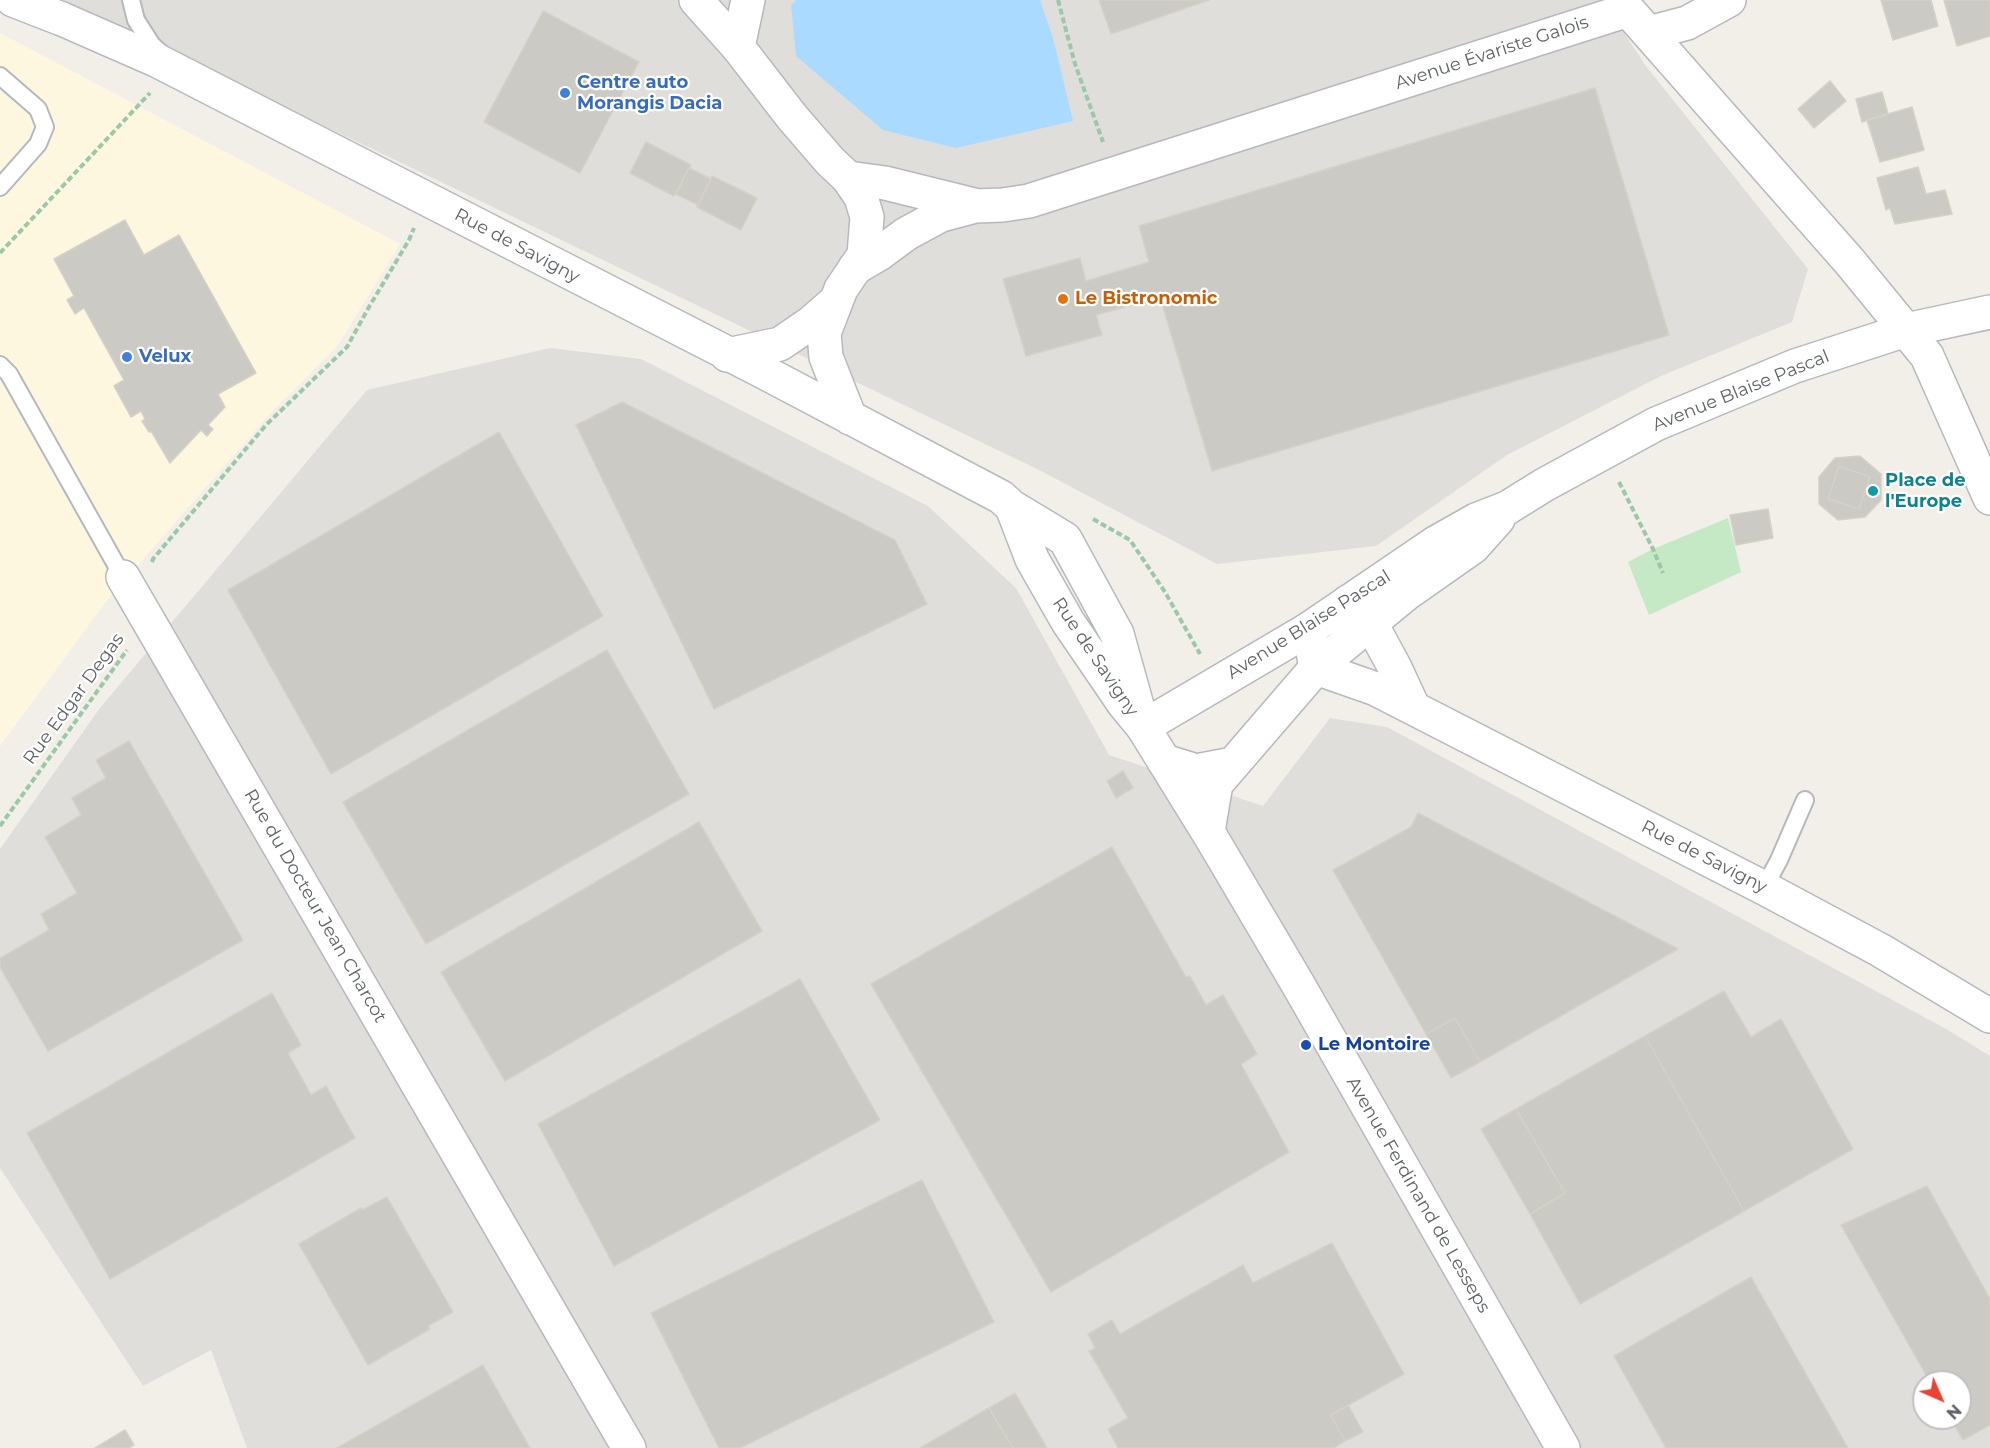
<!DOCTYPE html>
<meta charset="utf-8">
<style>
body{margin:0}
#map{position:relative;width:1990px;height:1448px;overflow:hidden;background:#f1efe8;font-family:Montserrat,sans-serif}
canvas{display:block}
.north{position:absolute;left:1912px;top:1370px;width:60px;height:60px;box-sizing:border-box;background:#fff;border:2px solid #bfc1c3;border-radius:50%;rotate:135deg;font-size:16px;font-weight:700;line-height:24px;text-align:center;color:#5f6368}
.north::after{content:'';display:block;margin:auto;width:21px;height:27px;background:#ea4335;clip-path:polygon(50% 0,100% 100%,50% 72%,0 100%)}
</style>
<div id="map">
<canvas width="1990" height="1448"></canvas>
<div class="north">N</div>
</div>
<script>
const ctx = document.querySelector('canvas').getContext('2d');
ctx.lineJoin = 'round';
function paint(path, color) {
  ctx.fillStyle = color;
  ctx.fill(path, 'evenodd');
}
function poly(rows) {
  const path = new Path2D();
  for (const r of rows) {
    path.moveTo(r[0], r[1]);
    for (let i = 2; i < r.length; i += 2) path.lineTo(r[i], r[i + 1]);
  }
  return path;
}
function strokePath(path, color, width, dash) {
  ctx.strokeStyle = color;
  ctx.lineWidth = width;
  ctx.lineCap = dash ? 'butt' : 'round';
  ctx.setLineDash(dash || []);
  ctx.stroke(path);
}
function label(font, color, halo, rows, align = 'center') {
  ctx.font = font + ' Montserrat,sans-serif';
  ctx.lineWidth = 4.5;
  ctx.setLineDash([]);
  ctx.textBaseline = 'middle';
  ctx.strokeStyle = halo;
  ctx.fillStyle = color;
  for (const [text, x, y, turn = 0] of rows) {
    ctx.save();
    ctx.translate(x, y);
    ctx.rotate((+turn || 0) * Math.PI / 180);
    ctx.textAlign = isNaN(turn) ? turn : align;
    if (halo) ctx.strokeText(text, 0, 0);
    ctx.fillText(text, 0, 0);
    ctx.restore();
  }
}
paint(poly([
 [0,33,400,244,338,345,268,416,105,603,0,746]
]), '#fef7e0');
paint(poly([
 [63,0,1602,0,1646,66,1808,269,1792,322,1661,376,1507,455,1376,546,1217,564,1039,470],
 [550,348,641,359,928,506,1016,588,1109,755,1263,806,1330,718,1387,727,1948,1030,1990,1056,1990,1448,247,1448,211,1350,143,1386,0,1168,0,849,100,708,367,390],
 [1924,1382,1960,1382,1960,1418,1924,1418]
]), '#e0deda');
paint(poly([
 [1728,518,1741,572,1649,615,1628,562,1653,549]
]), '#c5e8c5');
paint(poly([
 [796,0,1040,0,1053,38,1073,121,956,148,883,130,796,56,791,5]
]), '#aadaff');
const building = poly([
 [1099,0,1209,0,1111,34,1099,0],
 [1881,0,1931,0,1938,26,1893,40,1881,0],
 [1944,0,1990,0,1990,36,1957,46,1944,0],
 [543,11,639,62,580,173,484,122,543,11],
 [1830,81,1846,101,1814,128,1798,109,1830,81],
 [1595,88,1669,335,1212,471,1160,297,1096,315,1102,335,1026,356,1003,279,1080,258,1086,281,1149,262,1139,226,1595,88],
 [1882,92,1888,114,1862,122,1856,99,1882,92],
 [1912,107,1924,150,1880,162,1867,120,1912,107],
 [646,142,691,165,674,196,630,173,646,142],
 [1918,167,1926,194,1945,190,1952,214,1895,224,1890,208,1886,210,1877,178,1918,167],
 [689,168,711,179,698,205,676,194,689,168],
 [712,176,757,198,741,230,697,207,712,176],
 [125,220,144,255,179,235,256,373,218,394,225,407,208,425,213,429,207,436,201,430,170,463,151,431,149,432,142,421,145,419,141,411,131,417,114,386,124,380,84,308,75,314,67,300,74,296,54,259,125,220],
 [622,402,895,540,927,604,714,709,576,425,622,402],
 [499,432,603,616,331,774,228,590,499,432],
 [1860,456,1881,474,1881,500,1865,517,1838,520,1819,504,1819,477,1835,458,1860,456],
 [1839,466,1870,477,1859,509,1828,499,1839,466],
 [1839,466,1870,477,1859,509,1828,499,1839,466],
 [1768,509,1773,538,1736,545,1730,515,1768,509],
 [607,650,689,794,426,944,343,802,607,650],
 [129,741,243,940,48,1051,0,967,0,958,49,930,41,914,77,893,45,837,81,815,72,798,106,778,96,760,129,741],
 [1123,771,1133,788,1116,798,1107,781,1123,771],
 [1418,813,1678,949,1480,1062,1455,1018,1426,1034,1333,870,1411,827,1418,813],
 [699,822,762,931,505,1081,441,972,699,822],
 [1112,847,1186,977,1190,976,1206,1005,1223,995,1257,1054,1241,1064,1289,1152,1051,1292,871,984,1112,847],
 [800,979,880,1120,614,1266,538,1124,800,979],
 [1724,991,1751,1037,1781,1019,1853,1149,1744,1211,1645,1036,1724,991],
 [272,993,301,1045,288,1053,311,1095,326,1086,355,1138,110,1279,27,1133,272,993],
 [1455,1018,1480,1062,1451,1078,1426,1034,1455,1018],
 [1645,1036,1744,1211,1580,1304,1530,1214,1565,1193,1516,1109,1645,1036],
 [1516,1109,1565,1193,1530,1214,1481,1129,1516,1109],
 [922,1180,994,1322,740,1448,719,1448,651,1313,922,1180],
 [1927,1186,1990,1299,1990,1425,1963,1440,1950,1418,1960,1418,1960,1382,1930,1382,1841,1225,1927,1186],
 [387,1197,453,1312,428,1326,430,1329,368,1365,299,1244,361,1208,362,1210,387,1197],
 [1332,1243,1404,1374,1331,1415,1345,1441,1334,1448,1118,1448,1108,1429,1128,1418,1089,1351,1095,1348,1088,1334,1112,1320,1120,1334,1243,1265,1253,1283,1332,1243],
 [1751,1277,1848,1448,1666,1448,1614,1356,1751,1277],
 [483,1365,530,1448,337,1448,483,1365],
 [1015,1393,1047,1448,1013,1448,989,1408,1015,1393],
 [1348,1405,1363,1432,1345,1441,1331,1415,1348,1405],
 [989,1408,1013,1448,920,1448,989,1408],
 [125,1430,134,1445,129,1448,95,1448,125,1430]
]);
paint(building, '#cccac5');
strokePath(building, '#d6d1c6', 1.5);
const service = poly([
 [131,0,136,20,152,45,163,55],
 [0,76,38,109,45,127,38,144,0,187],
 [0,365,9,374,123,577],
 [1764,888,1779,860,1805,800]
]);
const minor = poly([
 [1622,0,1628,10,1850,262,1927,356,1990,498],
 [1649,33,1687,23,1729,0],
 [738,47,748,0],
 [848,178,885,183,974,205],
 [855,268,879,254,906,234,941,215,975,206,1003,205,1029,201,1628,10],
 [123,577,629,1448],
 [1143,727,1309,629,1437,542,1476,520,1507,508,1544,485,1656,424,1795,366,1906,330,1990,312],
 [1164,761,1196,771,1233,764],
 [1208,831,1216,784,1316,668,1406,594,1473,547,1498,519]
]);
const tertiary = poly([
 [1348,602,1370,622,1395,668,1413,707],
 [1309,629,1316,668,1376,689,1764,888,1880,950,1990,1016]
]);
const secondary = poly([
 [13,0,62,19,158,61,762,371,1001,497,1012,507,1065,539,1117,634,1143,727],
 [696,0,738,47,792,117,830,161,848,178,861,197,867,217,864,255,841,289,824,333,826,357,850,418],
 [727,355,780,344,812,322,836,301],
 [1012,507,1032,559,1068,622,1124,704,1143,727,1211,837,1299,986,1563,1448]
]);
strokePath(service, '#b5b8bc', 20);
strokePath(minor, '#b5b8bc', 36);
strokePath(tertiary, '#b5b8bc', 36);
strokePath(secondary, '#b6babf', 36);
strokePath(poly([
 [1058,0,1075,64,1103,142],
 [0,253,150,93],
 [1619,482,1653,549,1663,573],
 [1093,519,1130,540,1165,592,1200,654],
 [152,562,153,559,266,425,347,347,369,307,409,240,414,228],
 [0,826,127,650]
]), '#9cc7a9', 4, [6, 3]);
strokePath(service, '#fff', 16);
strokePath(minor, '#fff', 33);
strokePath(tertiary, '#fff', 33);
strokePath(secondary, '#fff', 33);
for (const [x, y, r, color] of [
 [565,93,6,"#3f7fe0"],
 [1063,299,6,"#e8710a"],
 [127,357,6,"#3f7fe0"],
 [1873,491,6,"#0f9aa8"],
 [1306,1045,6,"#1a4fb4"]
]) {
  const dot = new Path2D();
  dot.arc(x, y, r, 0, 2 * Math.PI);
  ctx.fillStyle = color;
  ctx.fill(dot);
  strokePath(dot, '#fff', 2);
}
label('18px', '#5f6368', '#fff', [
 ["Avenue Évariste Galois",1492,53,-18],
 ["Rue de Savigny",517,246,28],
 ["Avenue Blaise Pascal",1741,391,-22],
 ["Avenue Blaise Pascal",1309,625,-32],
 ["Rue de Savigny",1095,657,56],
 ["Rue Edgar Degas",74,699,-54],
 ["Rue de Savigny",1704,857,27],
 ["Rue du Docteur Jean Charcot",315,906,60],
 ["Avenue Ferdinand de Lesseps",1418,1195,60]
]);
label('bold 18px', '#366cbe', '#fff', [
 ["Centre auto",577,83],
 ["Morangis Dacia",577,104],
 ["Velux",139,357]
], 'left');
label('bold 18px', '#c56008', '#fff', [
 ["Le Bistronomic",1075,299]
], 'left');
label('bold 18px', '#0d838f', '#fff', [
 ["Place de",1885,481],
 ["l'Europe",1885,502]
], 'left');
label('bold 18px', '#164399', '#fff', [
 ["Le Montoire",1318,1045]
], 'left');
</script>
